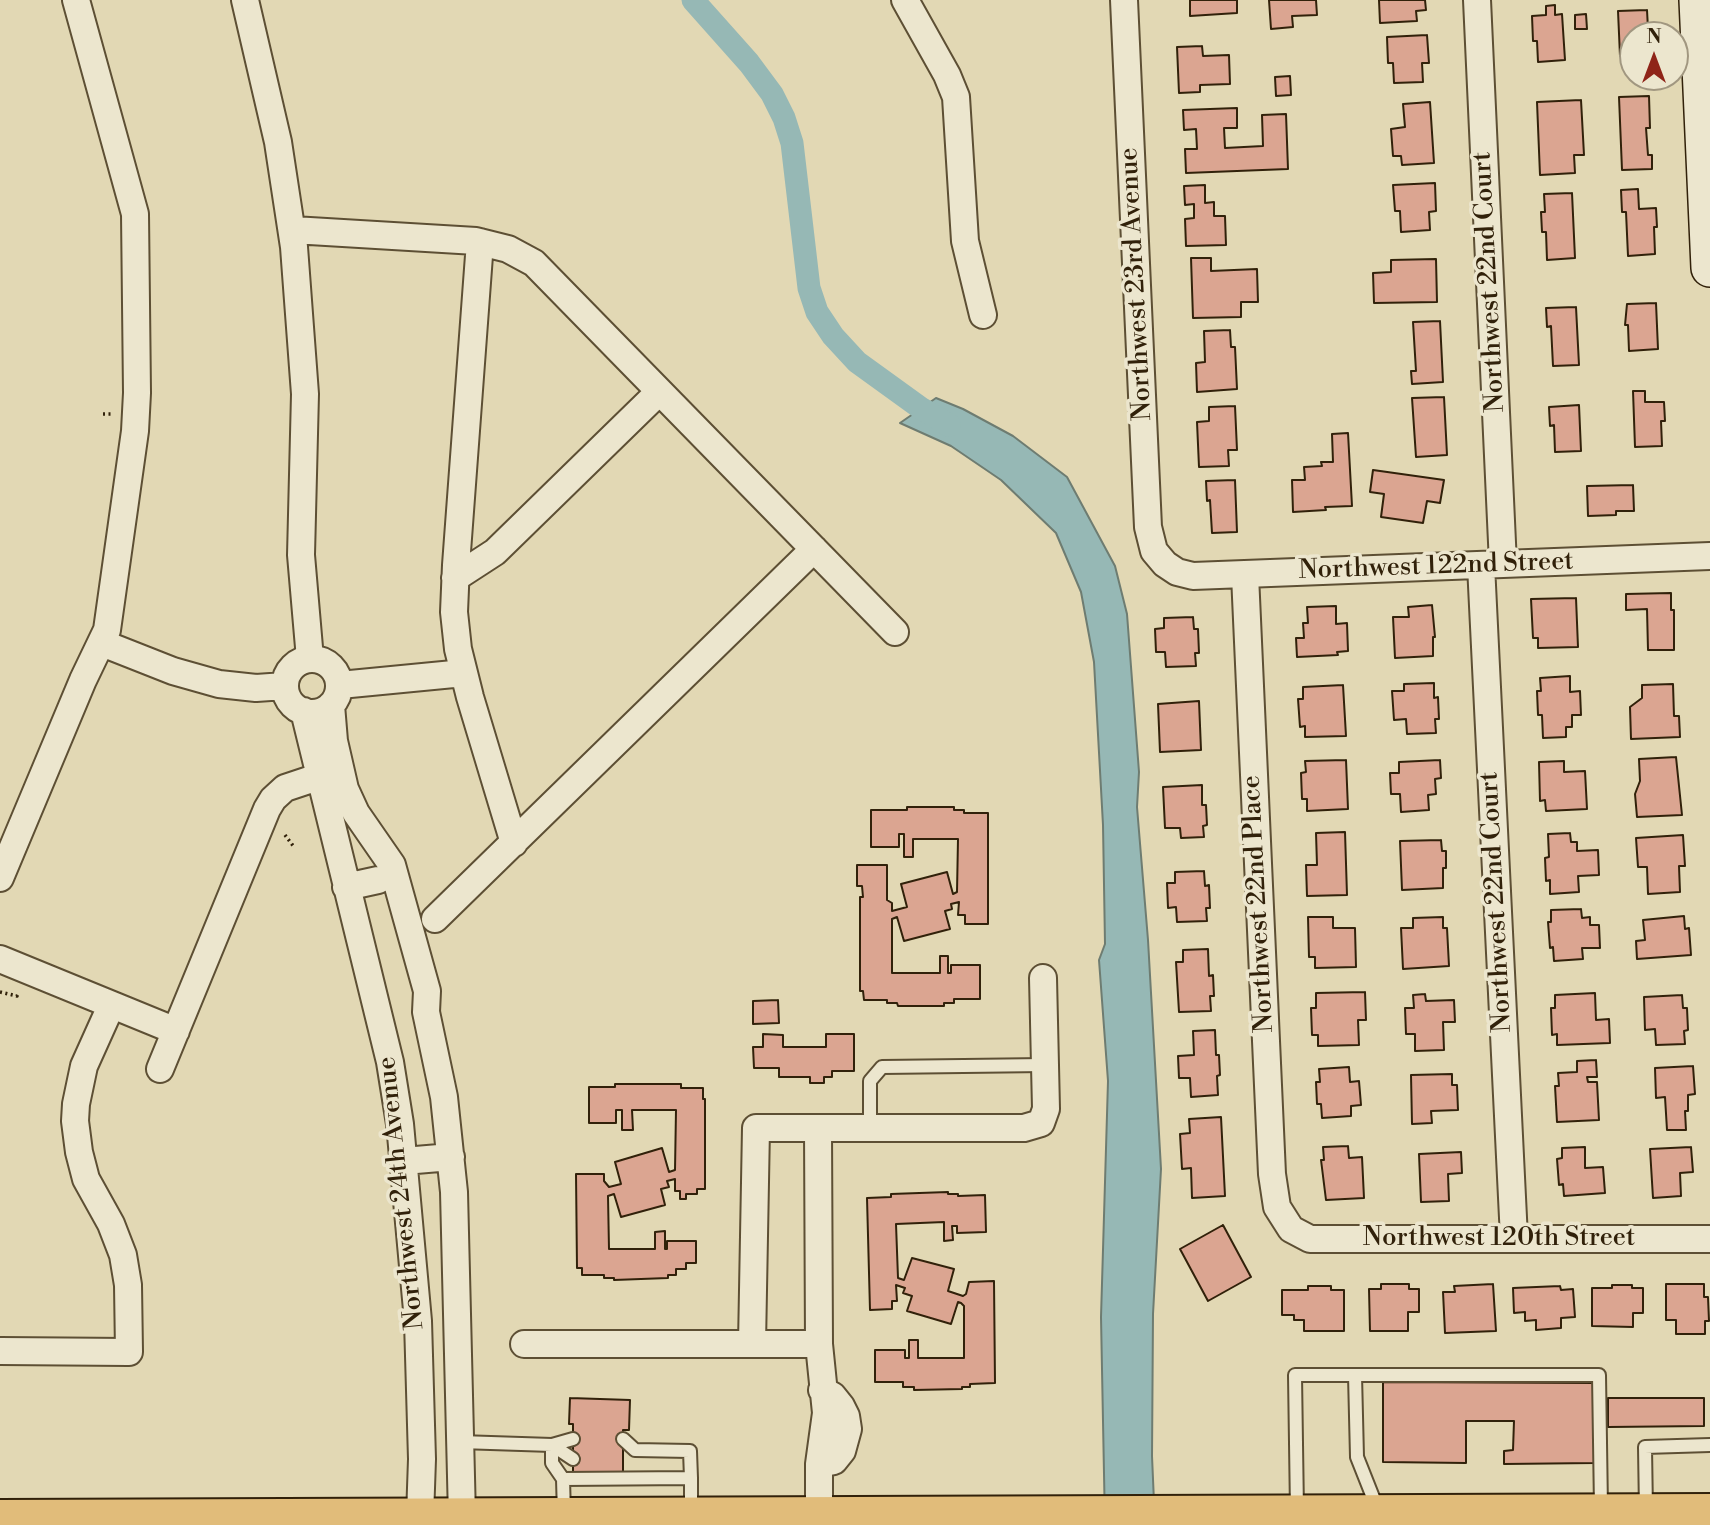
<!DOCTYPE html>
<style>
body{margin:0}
#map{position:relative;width:1710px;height:1525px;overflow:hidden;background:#e2d8b4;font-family:"Libre Bodoni",serif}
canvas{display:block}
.north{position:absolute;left:1619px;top:21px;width:70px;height:70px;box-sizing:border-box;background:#ece6ce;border:2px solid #a19780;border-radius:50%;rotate:0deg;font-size:19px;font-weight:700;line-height:28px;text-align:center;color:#31210a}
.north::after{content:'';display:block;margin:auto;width:24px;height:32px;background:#8f2418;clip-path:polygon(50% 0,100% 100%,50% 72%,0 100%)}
</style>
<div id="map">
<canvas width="1710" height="1525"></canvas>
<div class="north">N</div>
</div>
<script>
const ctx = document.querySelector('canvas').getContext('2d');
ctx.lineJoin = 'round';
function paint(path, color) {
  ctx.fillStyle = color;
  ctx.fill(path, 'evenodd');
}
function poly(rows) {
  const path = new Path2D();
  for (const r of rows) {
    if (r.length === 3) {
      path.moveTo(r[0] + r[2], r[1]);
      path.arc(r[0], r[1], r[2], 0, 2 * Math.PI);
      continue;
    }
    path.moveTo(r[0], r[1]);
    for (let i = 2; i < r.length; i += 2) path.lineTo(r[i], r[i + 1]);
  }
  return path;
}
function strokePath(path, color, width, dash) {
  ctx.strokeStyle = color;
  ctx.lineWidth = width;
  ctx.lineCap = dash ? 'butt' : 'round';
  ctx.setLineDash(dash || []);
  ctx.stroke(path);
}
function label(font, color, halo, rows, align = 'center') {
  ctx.font = font + ' "Libre Bodoni",serif';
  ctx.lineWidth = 7;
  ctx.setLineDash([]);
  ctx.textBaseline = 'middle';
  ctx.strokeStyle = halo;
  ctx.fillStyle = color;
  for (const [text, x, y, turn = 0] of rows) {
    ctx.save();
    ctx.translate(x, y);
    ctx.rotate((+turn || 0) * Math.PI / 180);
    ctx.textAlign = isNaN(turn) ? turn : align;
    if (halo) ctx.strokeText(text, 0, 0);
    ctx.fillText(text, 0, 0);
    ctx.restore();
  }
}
const water = poly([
 [936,398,963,409,1013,436,1067,477,1115,566,1127,614,1139,772,1137,807,1148,940,1161,1169,1153,1314,1152,1456,1155,1525,1105,1525,1101,1317,1108,1081,1099,960,1105,944,1103,825,1094,662,1081,592,1056,533,1001,480,951,446,900,423,936,398]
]);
paint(water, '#96b8b5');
strokePath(water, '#6e7c71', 2);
strokePath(poly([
 [693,0,749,63,772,94,784,118,792,143,809,288,817,312,833,336,857,362,922,409,949,425]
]), '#96b8b5', 23);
const building = poly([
 [1190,0,1237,0,1237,13,1190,16,1190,0],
 [1269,0,1316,0,1317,15,1292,16,1293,27,1271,29,1269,0],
 [1379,0,1425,0,1426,10,1416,11,1417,21,1380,23,1379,0],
 [1555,5,1555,15,1562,14,1565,60,1538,62,1537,41,1533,41,1532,16,1546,15,1546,6,1555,5],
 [1647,10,1648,29,1645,29,1645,35,1633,35,1633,55,1620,56,1618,11,1647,10],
 [1586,14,1587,29,1575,29,1575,15,1586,14],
 [1427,35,1429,63,1422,63,1423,82,1394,83,1393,63,1388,63,1387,37,1427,35],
 [1202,46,1203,56,1229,55,1230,84,1200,85,1200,92,1179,93,1177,47,1202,46],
 [1290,76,1291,95,1276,96,1275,77,1290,76],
 [1649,96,1650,128,1646,128,1648,155,1652,155,1652,169,1622,170,1619,97,1649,96],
 [1581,100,1584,155,1574,155,1575,173,1540,175,1537,102,1581,100],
 [1430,102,1434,163,1402,165,1401,156,1393,156,1391,129,1405,127,1403,104,1430,102],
 [1237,108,1237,128,1224,128,1225,148,1263,146,1262,115,1286,114,1288,169,1186,173,1185,149,1197,149,1196,129,1184,130,1183,110,1237,108],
 [1435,183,1436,211,1429,212,1430,230,1401,232,1400,211,1395,211,1393,185,1435,183],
 [1205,185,1205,203,1214,202,1214,216,1225,216,1226,245,1186,246,1185,219,1194,218,1194,204,1185,205,1184,186,1205,185],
 [1638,189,1639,209,1656,208,1657,227,1654,227,1655,254,1628,256,1626,212,1622,212,1621,190,1638,189],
 [1572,193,1575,258,1547,260,1546,232,1542,232,1541,212,1545,212,1544,194,1572,193],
 [1191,258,1211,258,1211,271,1257,269,1258,302,1241,302,1241,317,1193,318,1191,258],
 [1436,259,1437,302,1374,303,1373,273,1391,272,1391,260,1436,259],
 [1656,303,1658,349,1629,351,1628,325,1625,325,1627,304,1656,303],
 [1576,307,1579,365,1553,366,1551,326,1547,327,1546,308,1576,307],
 [1440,321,1443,382,1412,384,1411,371,1416,371,1413,322,1440,321],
 [1230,330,1231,347,1235,347,1237,389,1197,392,1196,363,1205,362,1204,331,1230,330],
 [1633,391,1645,391,1645,402,1664,402,1665,421,1661,421,1662,446,1635,447,1633,391],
 [1444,397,1447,455,1416,457,1412,398,1444,397],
 [1579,405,1581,451,1555,452,1554,425,1550,426,1549,407,1579,405],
 [1235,406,1237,450,1228,450,1229,466,1199,467,1197,422,1209,421,1209,407,1235,406],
 [1348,433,1352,506,1325,507,1326,510,1293,512,1292,480,1305,480,1304,467,1322,466,1321,462,1333,462,1332,434,1348,433],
 [1373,470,1444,480,1440,503,1427,501,1423,523,1381,517,1384,494,1370,492,1373,470],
 [1235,480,1237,532,1212,533,1210,500,1207,501,1206,481,1235,480],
 [1633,485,1634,511,1616,511,1616,515,1588,516,1587,486,1633,485],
 [1671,593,1671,610,1674,610,1674,650,1648,650,1647,609,1626,610,1626,594,1671,593],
 [1576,598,1578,647,1538,648,1538,638,1533,638,1531,599,1576,598],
 [1432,605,1435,637,1433,637,1433,656,1395,658,1393,617,1409,617,1408,607,1432,605],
 [1336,606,1336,624,1347,623,1348,651,1337,652,1338,655,1297,657,1296,638,1304,638,1303,623,1308,623,1307,607,1336,606],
 [1193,617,1194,629,1198,629,1199,653,1195,653,1196,666,1166,667,1165,652,1156,652,1155,629,1164,628,1164,618,1193,617],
 [1570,676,1570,692,1580,691,1581,715,1572,715,1572,727,1566,727,1566,737,1543,738,1542,715,1538,715,1537,691,1541,691,1540,678,1570,676],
 [1434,683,1434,698,1438,697,1439,719,1435,719,1436,733,1407,734,1406,719,1394,720,1392,691,1404,691,1404,684,1434,683],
 [1673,684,1674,716,1679,716,1680,737,1631,739,1630,707,1642,698,1642,685,1673,684],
 [1343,685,1346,736,1305,737,1305,726,1300,727,1298,699,1303,699,1303,687,1343,685],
 [1199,701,1201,750,1160,752,1158,704,1199,701],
 [1676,757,1682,815,1637,817,1635,794,1640,781,1639,759,1676,757],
 [1346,760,1348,809,1307,811,1307,799,1302,799,1301,773,1306,772,1305,761,1346,760],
 [1440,760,1441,778,1435,779,1436,794,1428,795,1429,810,1401,812,1400,794,1391,794,1390,773,1399,773,1399,762,1440,760],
 [1564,761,1564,772,1585,771,1587,809,1546,811,1545,800,1540,801,1539,762,1564,761],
 [1202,785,1202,805,1206,805,1207,825,1203,826,1204,837,1181,838,1180,828,1165,828,1163,787,1202,785],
 [907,807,954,807,954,810,964,810,964,813,988,813,988,924,965,924,965,915,958,915,959,902,951,904,952,909,945,911,950,929,904,941,897,917,892,919,892,973,940,973,940,956,948,956,948,973,951,973,951,965,980,965,980,999,954,999,954,1003,944,1003,944,1006,898,1006,897,1003,887,1003,887,1000,864,1000,863,991,860,991,860,897,863,897,862,886,857,886,857,865,887,865,887,900,892,903,892,911,907,907,901,884,947,872,953,894,957,892,958,839,913,839,913,857,904,857,904,834,899,834,899,847,871,847,871,810,907,810,907,807],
 [1345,832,1347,895,1307,896,1306,865,1317,865,1316,833,1345,832],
 [1570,833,1571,842,1577,842,1577,851,1598,850,1599,875,1578,876,1579,892,1550,894,1550,880,1546,881,1545,858,1549,857,1548,834,1570,833],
 [1683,835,1685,866,1679,866,1680,892,1648,894,1647,867,1638,867,1636,838,1683,835],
 [1441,840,1442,851,1446,851,1446,868,1443,868,1443,888,1402,890,1400,841,1441,840],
 [1204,871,1205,886,1209,885,1210,908,1206,908,1207,921,1177,922,1176,907,1168,908,1167,883,1175,883,1175,872,1204,871],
 [1581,909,1582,918,1590,917,1590,925,1599,925,1600,948,1582,948,1583,959,1554,961,1553,947,1550,948,1548,922,1551,922,1551,910,1581,909],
 [1684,916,1685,929,1689,928,1691,955,1637,959,1636,941,1645,940,1643,920,1684,916],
 [1308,917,1333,917,1333,928,1355,928,1356,967,1315,968,1315,957,1309,957,1308,917],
 [1443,917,1443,928,1447,928,1449,966,1403,969,1401,928,1413,928,1413,918,1443,917],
 [1208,949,1209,976,1213,975,1214,996,1210,996,1211,1011,1179,1012,1176,962,1183,962,1183,950,1208,949],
 [1365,992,1366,1020,1358,1020,1359,1045,1318,1046,1318,1035,1312,1035,1311,1008,1316,1008,1316,993,1365,992],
 [1595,993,1596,1020,1609,1019,1610,1043,1557,1045,1557,1034,1552,1035,1551,1008,1555,1008,1555,995,1595,993],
 [1425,994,1426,1001,1454,1000,1455,1022,1443,1022,1444,1050,1415,1051,1415,1034,1406,1034,1405,1008,1414,1008,1413,995,1425,994],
 [1682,995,1683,1008,1687,1008,1688,1030,1684,1031,1685,1044,1656,1045,1655,1029,1645,1030,1644,997,1682,995],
 [778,1000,779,1023,753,1024,753,1001,778,1000],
 [1215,1030,1216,1055,1219,1055,1220,1075,1217,1076,1218,1095,1191,1097,1190,1078,1179,1078,1178,1056,1194,1055,1193,1031,1215,1030],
 [763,1034,783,1035,783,1047,826,1047,826,1034,854,1034,854,1071,832,1071,832,1077,824,1077,824,1083,810,1083,810,1077,779,1077,779,1068,754,1068,753,1047,763,1047,763,1034],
 [1596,1060,1597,1077,1587,1077,1588,1082,1597,1082,1599,1120,1557,1122,1555,1086,1559,1086,1558,1073,1577,1072,1577,1061,1596,1060],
 [1693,1066,1695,1094,1688,1095,1688,1111,1685,1111,1686,1130,1667,1130,1665,1097,1656,1098,1655,1068,1693,1066],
 [1349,1067,1350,1082,1359,1081,1361,1105,1351,1106,1351,1116,1322,1118,1321,1104,1317,1104,1316,1082,1320,1082,1319,1069,1349,1067],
 [1452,1074,1452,1085,1457,1085,1458,1110,1431,1111,1432,1123,1412,1124,1411,1075,1452,1074],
 [615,1084,681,1084,681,1088,703,1088,703,1099,705,1099,705,1189,697,1189,697,1194,686,1194,686,1199,680,1199,680,1191,675,1191,675,1179,667,1181,669,1187,661,1189,665,1205,621,1217,614,1194,608,1196,609,1249,655,1249,655,1232,665,1231,665,1249,667,1249,667,1241,696,1241,696,1263,686,1263,686,1269,676,1269,676,1275,668,1275,668,1278,614,1280,614,1278,604,1278,604,1275,582,1275,582,1268,577,1268,576,1174,604,1174,604,1181,609,1187,621,1184,615,1162,662,1148,669,1172,675,1170,676,1110,632,1110,633,1130,622,1130,622,1110,616,1110,616,1123,589,1123,589,1087,615,1087,615,1084],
 [1221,1117,1225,1196,1192,1198,1191,1168,1182,1169,1180,1134,1190,1133,1189,1119,1221,1117],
 [1348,1146,1349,1158,1362,1157,1364,1198,1326,1200,1321,1160,1324,1160,1323,1147,1348,1146],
 [1585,1147,1585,1168,1603,1167,1605,1193,1564,1196,1563,1184,1559,1185,1557,1159,1562,1158,1562,1148,1585,1147],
 [1691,1147,1693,1172,1680,1173,1681,1196,1653,1198,1650,1149,1691,1147],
 [1461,1152,1462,1173,1448,1174,1449,1201,1421,1202,1419,1154,1461,1152],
 [948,1192,948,1194,958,1194,958,1196,985,1195,986,1232,957,1233,957,1226,952,1226,953,1240,944,1241,944,1222,896,1224,898,1278,904,1280,912,1258,954,1269,948,1291,963,1296,966,1294,969,1282,994,1281,995,1383,970,1384,970,1387,962,1387,962,1389,914,1390,914,1387,903,1387,903,1382,875,1382,875,1350,905,1350,905,1358,909,1358,909,1340,918,1340,918,1358,964,1358,964,1306,961,1303,958,1302,951,1324,907,1311,912,1296,903,1293,905,1288,896,1285,897,1301,892,1301,892,1309,870,1310,867,1198,891,1197,891,1194,948,1192],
 [1223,1225,1251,1277,1208,1301,1180,1249,1223,1225],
 [1381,1284,1409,1284,1409,1289,1419,1289,1419,1312,1408,1312,1408,1331,1370,1331,1369,1289,1381,1289,1381,1284],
 [1493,1284,1496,1331,1445,1333,1443,1292,1455,1292,1454,1286,1493,1284],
 [1666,1284,1704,1284,1704,1297,1708,1297,1709,1321,1705,1321,1705,1334,1676,1334,1676,1320,1666,1320,1666,1284],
 [1612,1285,1632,1285,1632,1288,1643,1288,1643,1313,1633,1313,1633,1327,1592,1326,1592,1288,1612,1288,1612,1285],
 [1308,1286,1331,1286,1331,1290,1344,1290,1344,1331,1304,1331,1304,1320,1294,1320,1294,1315,1282,1315,1282,1290,1308,1290,1308,1286],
 [1560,1286,1561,1290,1573,1289,1575,1317,1561,1318,1561,1328,1536,1330,1536,1320,1525,1321,1525,1312,1514,1313,1513,1288,1560,1286],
 [1383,1382,1596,1383,1595,1463,1504,1464,1504,1451,1513,1450,1514,1421,1466,1421,1466,1463,1383,1462,1383,1382],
 [570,1398,630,1400,629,1430,623,1430,623,1475,573,1475,573,1424,569,1424,570,1398],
 [1608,1398,1704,1398,1704,1426,1608,1427,1608,1398]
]);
paint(building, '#dba591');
strokePath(building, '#31210a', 2);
const lane = poly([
 [870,1129,870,1081,882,1067,1045,1065],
 [1355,1375,1357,1457,1378,1510],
 [623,1439,635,1450,690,1451,691,1478],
 [460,1442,552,1445,552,1463,563,1479,691,1478,691,1511],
 [552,1445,573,1459],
 [552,1445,573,1439],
 [563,1479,564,1514],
 [1297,1511,1295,1375,1599,1375,1601,1508],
 [1646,1511,1645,1447,1710,1445]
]);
const street = poly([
 [245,0,278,142,294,247,305,394,301,555,310,659],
 [905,0,947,75,956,97,965,241,983,315],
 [1124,0,1148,527,1154,551,1165,564,1177,572,1193,576,1710,556],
 [1477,0,1503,564],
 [293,230,476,241,508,249,534,263,895,632],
 [480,242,456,565,454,612,458,649,470,697,514,843],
 [1481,565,1514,1238],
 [1245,575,1272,1174,1277,1207,1291,1229,1310,1239,1710,1239],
 [455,578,495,552,659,392],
 [102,643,173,671,219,684,256,688,285,686],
 [312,686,27],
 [340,685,464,673],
 [331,705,334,741,345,789,356,813,392,865,427,991,426,1012,444,1097,454,1192,462,1517],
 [304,711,390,1062,400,1124,418,1321,422,1459,420,1517],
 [0,878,83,680,107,630,135,431,137,393,135,214,76,0],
 [346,887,378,880],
 [435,919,814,549],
 [0,959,176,1031],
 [160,1069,267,809,273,799,285,788,318,777],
 [818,1129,819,1344,826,1413,819,1464,819,1516],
 [404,1161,451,1157],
 [524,1344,819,1344],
 [752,1344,756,1128,1024,1128,1041,1123,1046,1109,1043,978],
 [0,1351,129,1352,128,1285,123,1255,111,1224,86,1179,79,1152,75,1121,76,1104,84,1066,111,1006],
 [819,1464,834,1461,842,1451,848,1429,846,1416,841,1406,833,1396,822,1390]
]);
const secondary = poly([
 [1698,0,1710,268]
]);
const highway = poly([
 [0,1519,1710,1513]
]);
strokePath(lane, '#5d4f34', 16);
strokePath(street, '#5d4f34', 30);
strokePath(secondary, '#31210a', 40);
strokePath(highway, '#31210a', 42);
strokePath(poly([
 [103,414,112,414],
 [285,835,294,847],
 [0,992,17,996,18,992]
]), '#31210a', 3.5, [2, 3.5]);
strokePath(lane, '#ece6ce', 12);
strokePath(street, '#ece6ce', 26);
strokePath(secondary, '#ece6ce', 37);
strokePath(highway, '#e1bc7a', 38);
label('26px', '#31210a', '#ece6ce', [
 ["Northwest 22nd Court",1490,282,-93],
 ["Northwest 23rd Avenue",1137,284,-93],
 ["Northwest 122nd Street",1436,567,-2],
 ["Northwest 22nd Court",1497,902,-93],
 ["Northwest 22nd Place",1259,904,-93],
 ["Northwest 24th Avenue",402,1193,-96],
 ["Northwest 120th Street",1499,1239]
]);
</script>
